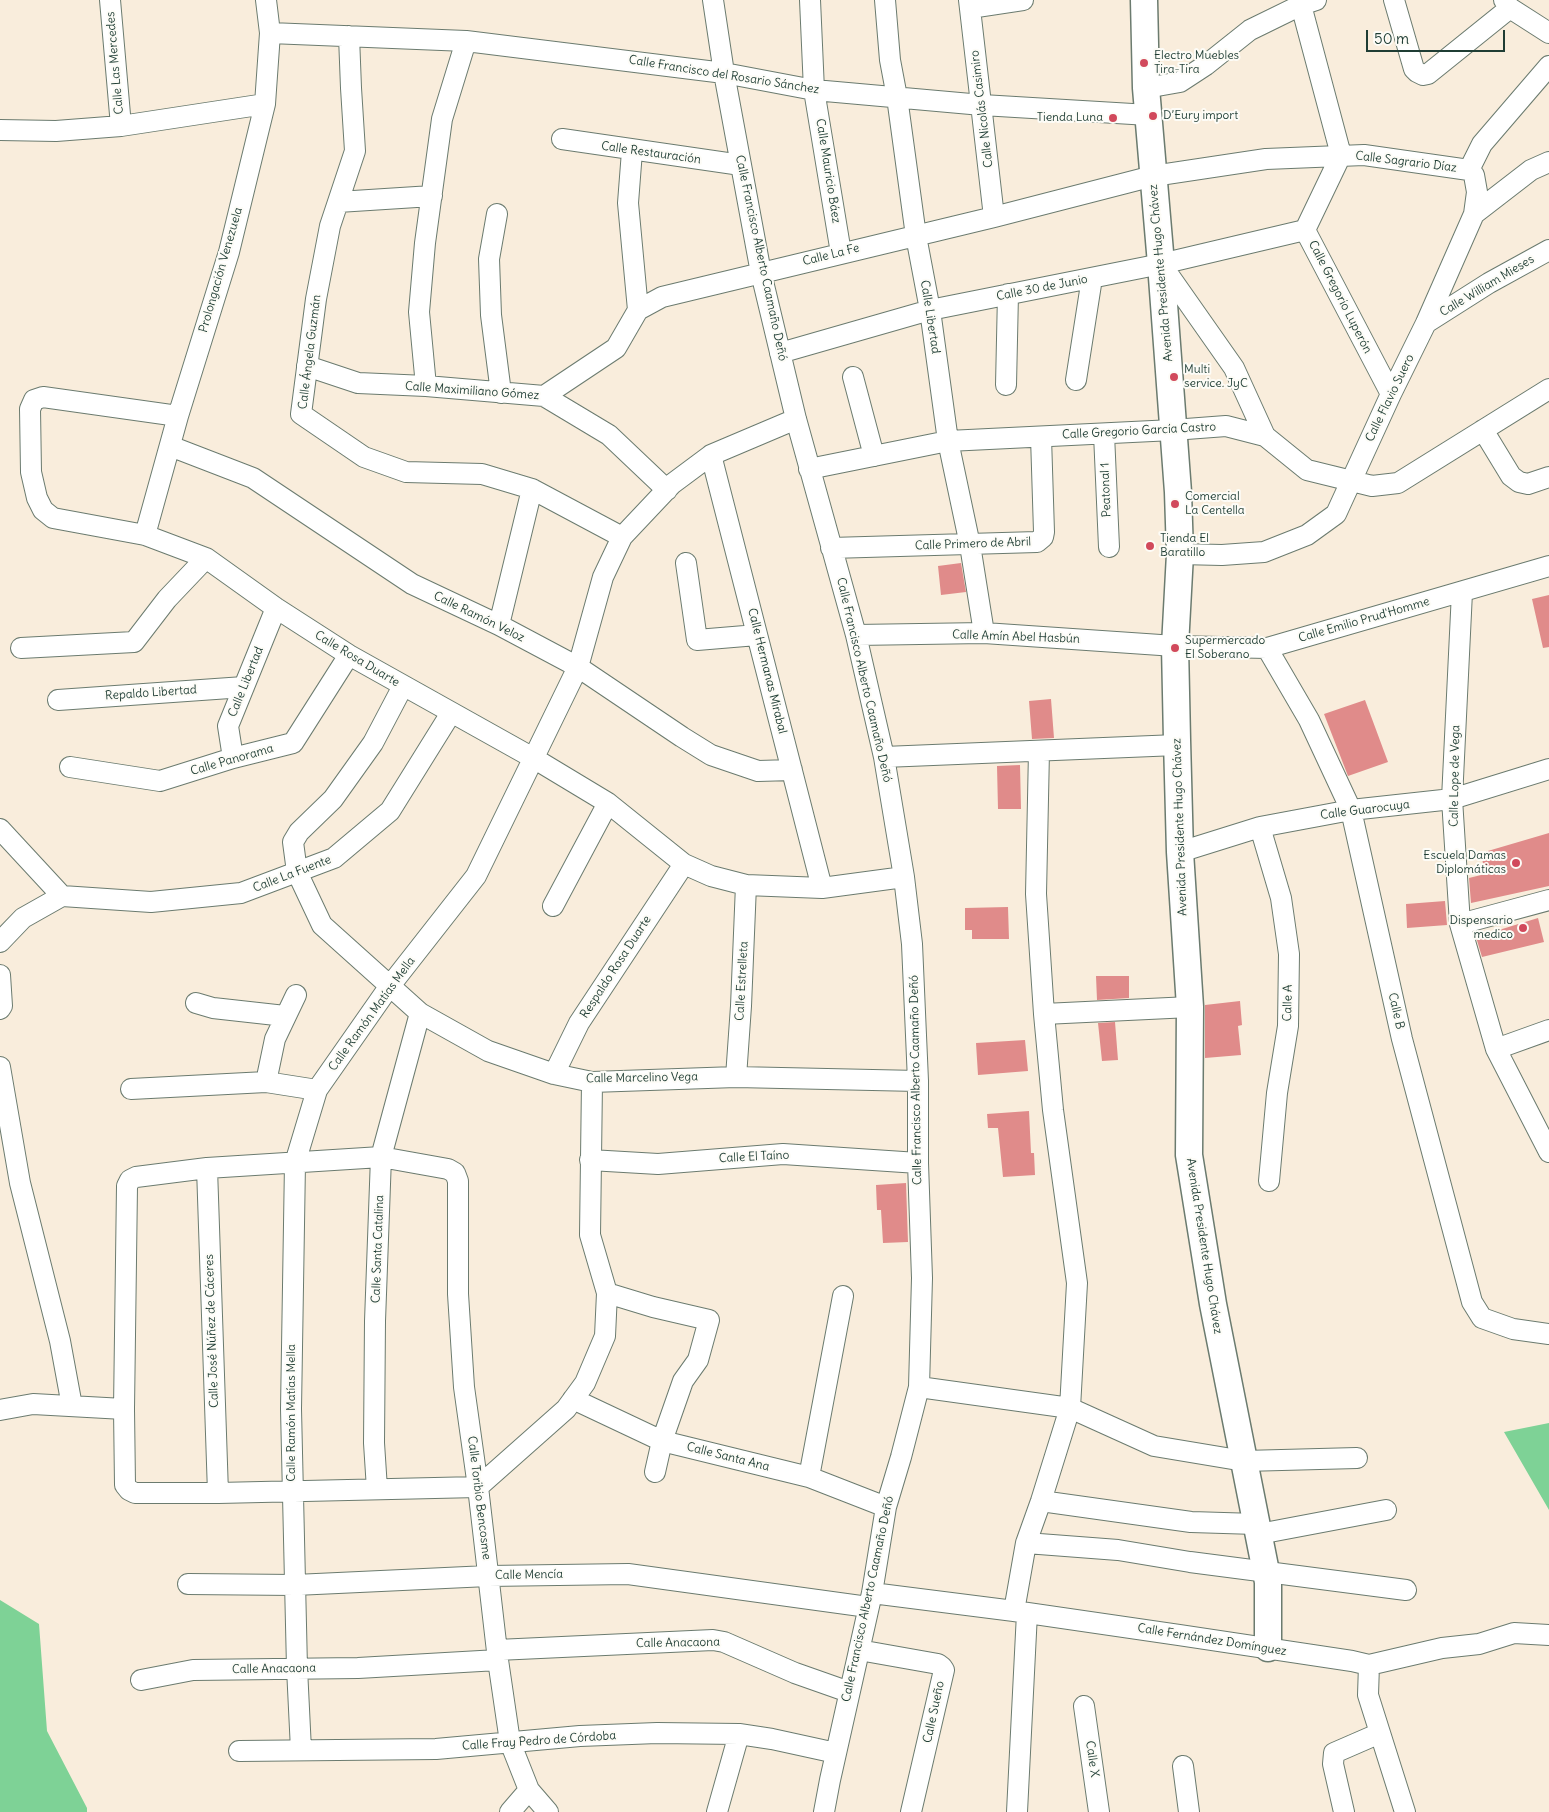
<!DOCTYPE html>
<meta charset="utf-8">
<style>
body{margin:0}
#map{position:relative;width:1549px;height:1812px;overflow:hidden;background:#f9eddc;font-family:Delius,sans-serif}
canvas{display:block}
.scale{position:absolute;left:1366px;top:30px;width:139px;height:22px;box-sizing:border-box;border:2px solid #1f3d34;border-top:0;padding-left:6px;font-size:15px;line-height:18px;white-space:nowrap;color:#1f3d34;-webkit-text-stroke:4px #fdfcf7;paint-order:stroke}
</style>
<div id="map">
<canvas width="1549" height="1812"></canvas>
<div class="scale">50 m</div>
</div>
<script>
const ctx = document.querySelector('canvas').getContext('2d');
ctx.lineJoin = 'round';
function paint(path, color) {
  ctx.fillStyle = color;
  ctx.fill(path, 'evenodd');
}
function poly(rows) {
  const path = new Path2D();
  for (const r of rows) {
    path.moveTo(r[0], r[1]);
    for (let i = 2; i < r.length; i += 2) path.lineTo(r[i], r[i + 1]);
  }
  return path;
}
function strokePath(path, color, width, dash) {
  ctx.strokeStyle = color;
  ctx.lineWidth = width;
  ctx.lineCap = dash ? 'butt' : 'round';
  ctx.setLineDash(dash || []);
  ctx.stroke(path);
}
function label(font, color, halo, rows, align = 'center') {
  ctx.font = font + ' Delius,sans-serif';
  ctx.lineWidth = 4;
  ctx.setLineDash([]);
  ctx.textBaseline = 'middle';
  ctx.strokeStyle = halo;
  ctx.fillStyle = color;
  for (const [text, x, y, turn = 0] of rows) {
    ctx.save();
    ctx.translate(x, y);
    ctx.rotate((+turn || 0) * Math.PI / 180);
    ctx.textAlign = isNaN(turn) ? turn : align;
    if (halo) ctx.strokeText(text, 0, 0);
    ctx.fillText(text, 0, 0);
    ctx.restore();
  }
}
paint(poly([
 [1549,1423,1549,1510,1504,1432],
 [0,1600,39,1624,47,1731,87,1808,87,1812,0,1812]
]), '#7ed296');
paint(poly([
 [961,563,966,592,941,595,938,566],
 [1549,595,1549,647,1543,648,1532,599],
 [1051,699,1054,738,1032,739,1029,701],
 [1365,700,1388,762,1348,776,1324,714],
 [1020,765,1021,809,998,809,997,766],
 [1549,833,1549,886,1471,903,1469,878,1485,874,1481,853],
 [1445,901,1447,925,1407,928,1406,904],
 [1008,907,1009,939,972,939,972,930,965,930,965,908],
 [1538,918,1544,942,1482,957,1476,937],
 [1096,976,1129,976,1129,998,1097,1000],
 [1240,1001,1242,1025,1238,1026,1241,1055,1205,1058,1205,1005],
 [1115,1022,1118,1060,1102,1061,1098,1023],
 [1025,1040,1028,1071,978,1075,976,1043],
 [1029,1111,1031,1153,1034,1153,1035,1175,1003,1177,998,1128,988,1128,987,1114],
 [906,1183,908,1242,883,1243,881,1210,877,1210,876,1185]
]), '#e08b8a');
const minor = poly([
 [110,0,121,126],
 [713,0,724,73,761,273,796,419,856,635,884,757,904,877,912,944,918,1081,918,1163,922,1278,919,1387,901,1457,886,1507,872,1593,830,1780,824,1812],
 [810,0,814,90,841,253],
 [885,0,890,60,897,97,916,236,930,310,948,441,970,545,984,633],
 [969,0,994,217],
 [1301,0,1301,5,1341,155,1305,230,1391,394],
 [1394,0,1414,69,1417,72,1423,75,1428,74,1510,8],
 [1504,0,1510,8,1549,33],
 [970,8,1023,0],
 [270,33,466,41,724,73,814,90,982,105,1149,115],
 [349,36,351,88,355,151,330,226,316,299,301,414,364,457,406,472,482,474,532,489,622,537],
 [1146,88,1180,82,1206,65,1250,30,1301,5,1316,0],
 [0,130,56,131,121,126,265,104],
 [562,139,741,165],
 [632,151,628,203,638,310],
 [1469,170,1474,175,1477,192,1474,214],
 [338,202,432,196],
 [497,214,489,259,491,315,501,393],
 [1161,264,1234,368,1265,436],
 [1426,323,1489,283,1549,250],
 [780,353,930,310,1161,264,1305,230],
 [307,366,358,383,426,386,544,396,609,435,667,490],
 [853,377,874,456],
 [1076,380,1092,278],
 [1006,385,1008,294],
 [426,386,419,312,425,243,442,119,466,41],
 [544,396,616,348,638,310,662,297,994,217,1153,176,1266,159,1364,155,1469,170,1482,144,1549,66],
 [178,416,43,397,34,400,30,409,31,472,37,498,43,510,53,518,145,535,206,558,276,608,349,655,535,759,608,803,684,864,711,876,746,885,822,888,904,877],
 [1483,430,1511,476,1519,482,1528,484,1549,477],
 [1104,434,1109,547],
 [170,446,253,478,412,584,499,625,578,667,682,737,711,755,758,771,792,770],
 [711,455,822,888],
 [809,469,948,441,1173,430,1226,426,1265,436,1307,470,1372,486,1398,483,1549,389],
 [145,535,178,416,229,252,265,104,270,33,266,0],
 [831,548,1037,542,1043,537,1044,532,1041,437],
 [1180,554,1222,555,1264,552,1307,535,1336,514,1391,394,1426,323,1474,214,1531,170,1549,162],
 [686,563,697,640,757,635],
 [1462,592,1452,799,1460,924,1496,1049,1549,1152],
 [499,625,532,489],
 [856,635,984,633,1175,646,1267,648,1549,566],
 [21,648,134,642,167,599,206,558],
 [1267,648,1309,720,1351,810,1402,1039,1472,1302,1482,1318,1513,1329,1549,1334],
 [403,686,373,743,333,799,299,832,293,842,297,872,322,925,420,1013,488,1051,554,1074,592,1082,736,1077,918,1081],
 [58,700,244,687],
 [884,757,1177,745],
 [233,758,228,726,276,608],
 [70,767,160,781,233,758,293,743,349,655],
 [1260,827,1281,898,1289,954,1288,1026,1277,1093,1269,1181],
 [0,829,62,896],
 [1180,852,1260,827,1351,810,1452,799,1549,769],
 [62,896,151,902,241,893,334,858,390,811,451,713],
 [553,906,608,803],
 [1460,924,1549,900],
 [0,942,23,918,62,896],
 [0,975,2,1006,0,1009],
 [196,1003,213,1008,285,1016],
 [1044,1014,1190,1007],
 [1496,1049,1549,1030],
 [0,1067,20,1183,60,1341,72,1406],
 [554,1074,579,1023,684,864],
 [736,1077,741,1006,746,885],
 [266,1082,275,1039,296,995],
 [131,1089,266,1082,317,1090],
 [590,1160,658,1164,783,1154,918,1163],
 [207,1168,218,1493],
 [607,1293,653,1307,709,1320,698,1360,683,1381,662,1441,655,1472],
 [919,1387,1070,1408,1154,1446,1244,1461,1357,1458],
 [573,1399,662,1441,809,1477,886,1507],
 [0,1410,33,1404,124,1409],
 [809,1477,843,1296],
 [377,1489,374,1443,375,1321,381,1157,420,1013],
 [1041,1501,1191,1522,1256,1524],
 [1259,1534,1386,1510],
 [1026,1543,1118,1550,1190,1562,1406,1590],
 [188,1584,295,1585,488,1576,628,1574,868,1607],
 [872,1593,1014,1611,1179,1635,1352,1661,1369,1665,1442,1648,1479,1644,1514,1633,1549,1635],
 [1014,1611,1026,1543,1041,1501,1070,1408,1077,1283,1053,1110,1044,1014,1036,894,1039,751],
 [497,1650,713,1640,724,1642,795,1673,849,1692],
 [859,1650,938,1664,942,1667,944,1670,911,1812],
 [1369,1665,1368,1695,1405,1812],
 [141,1680,193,1670,358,1668,498,1660],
 [1084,1706,1099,1812],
 [301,1750,297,1668,291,1409,295,1163,317,1090,389,987,476,876,578,667,603,577,622,537,672,484,711,455,796,419],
 [239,1751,436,1749,580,1736,657,1733,739,1734,772,1739,836,1753],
 [1183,1766,1189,1812],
 [510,1812,529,1790],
 [548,1812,529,1790,510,1742,498,1660,478,1487,464,1387,458,1294,458,1181,455,1173,448,1169,381,1157,207,1168,136,1177,130,1180,127,1186,124,1409,125,1485,129,1490,135,1493,218,1493,478,1487,566,1409,585,1383,605,1336,607,1293,590,1235,592,1082],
 [717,1812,739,1734],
 [1017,1812,1027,1613],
 [1344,1812,1333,1764,1334,1753,1380,1733]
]);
const major = poly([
 [1144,0,1146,88,1161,264,1178,492,1180,554,1175,646,1177,740,1180,852,1190,1007,1189,1155,1213,1304,1268,1582,1268,1648]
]);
strokePath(minor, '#6b7b6f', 22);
strokePath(major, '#6b7b6f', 29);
strokePath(minor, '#fff', 20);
strokePath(major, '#fff', 26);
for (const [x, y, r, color] of [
 [1144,63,5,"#d1495b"],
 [1153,116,5,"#d1495b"],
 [1113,118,5,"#d1495b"],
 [1174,377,5,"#d1495b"],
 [1175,504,5,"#d1495b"],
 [1150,546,5,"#d1495b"],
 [1175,648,5,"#d1495b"],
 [1516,863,5,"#d1495b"],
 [1523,928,5,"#d1495b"]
]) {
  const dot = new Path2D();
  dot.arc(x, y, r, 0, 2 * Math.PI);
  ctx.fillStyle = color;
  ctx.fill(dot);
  strokePath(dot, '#fdfcf7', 2);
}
label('12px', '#1f3d34', '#fdfcf7', [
 ["Electro Muebles",1154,56],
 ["Tira-Tira",1154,70],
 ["D’Eury import",1163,116],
 ["Tienda Luna",1103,118,"right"],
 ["Multi",1184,370],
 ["service. JyC",1184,384],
 ["Comercial",1185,497],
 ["La Centella",1185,511],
 ["Tienda El",1160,539],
 ["Baratillo",1160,553],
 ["Supermercado",1185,641],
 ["El Soberano",1185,655],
 ["Escuela Damas",1506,856,"right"],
 ["Diplomáticas",1506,870,"right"],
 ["Dispensario",1513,921,"right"],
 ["medico",1513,935,"right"]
], 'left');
label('12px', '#1f3d34', '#fdfcf7', [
 ["Calle Las Mercedes",115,63,-95],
 ["Calle Francisco del Rosario Sánchez",724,75,9],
 ["Calle Nicolás Casimiro",982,109,-97],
 ["Calle Restauración",651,153,8],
 ["Calle Sagrario Díaz",1406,162,7],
 ["Calle Mauricio Báez",828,171,81],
 ["Calle La Fe",831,255,-14],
 ["Calle Francisco Alberto Caamaño Deñó",761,258,78],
 ["Prolongación Venezuela",221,270,-74],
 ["Avenida Presidente Hugo Chávez",1161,273,-95],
 ["Calle William Mieses",1487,286,-31],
 ["Calle 30 de Junio",1042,288,-11],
 ["Calle Gregorio Luperón",1340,297,63],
 ["Calle Libertad",930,317,81],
 ["Calle Ángela Guzmán",310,352,-83],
 ["Calle Maximiliano Gómez",472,391,4],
 ["Calle Flavio Suero",1390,398,-64],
 ["Calle Gregorio García Castro",1139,431,-3],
 ["Peatonal 1",1106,490,-92],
 ["Calle Primero de Abril",973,544,-2],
 ["Calle Ramón Veloz",479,617,26],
 ["Calle Emilio Prud'Homme",1364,620,-16],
 ["Calle Amín Abel Hasbún",1016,637,2],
 ["Calle Rosa Duarte",357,659,31],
 ["Calle Hermanas Mirabal",767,671,76],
 ["Calle Francisco Alberto Caamaño Deñó",864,680,77],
 ["Calle Libertad",246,682,-68],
 ["Repaldo Libertad",151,693,-4],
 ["Calle Panorama",232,760,-16],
 ["Calle Lope de Vega",1455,776,-89],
 ["Calle Guarocuya",1365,810,-7],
 ["Avenida Presidente Hugo Chávez",1180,827,-92],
 ["Calle La Fuente",292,874,-21],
 ["Respaldo Rosa Duarte",616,967,-57],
 ["Calle Estrelleta",742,981,-87],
 ["Calle A",1288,1003,-89],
 ["Calle B",1396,1011,77],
 ["Calle Ramón Matías Mella",372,1014,-54],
 ["Calle Marcelino Vega",642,1078,-1],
 ["Calle Francisco Alberto Caamaño Deñó",916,1080,-91],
 ["Calle El Taíno",754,1157,-3],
 ["Avenida Presidente Hugo Chávez",1204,1246,81],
 ["Calle Santa Catalina",378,1249,-88],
 ["Calle José Núñez de Cáceres",212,1331,-92],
 ["Calle Ramón Matías Mella",292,1413,-90],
 ["Calle Santa Ana",728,1457,14],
 ["Calle Toribio Bencosme",479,1498,83],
 ["Calle Mencía",529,1575,-1],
 ["Calle Francisco Alberto Caamaño Deñó",868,1599,-78],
 ["Calle Fernández Domínguez",1212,1640,9],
 ["Calle Anacaona",678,1643,-1],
 ["Calle Anacaona",274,1669,-1],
 ["Calle Sueño",934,1712,-78],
 ["Calle Fray Pedro de Córdoba",539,1741,-4],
 ["Calle X",1092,1759,82]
]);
</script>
